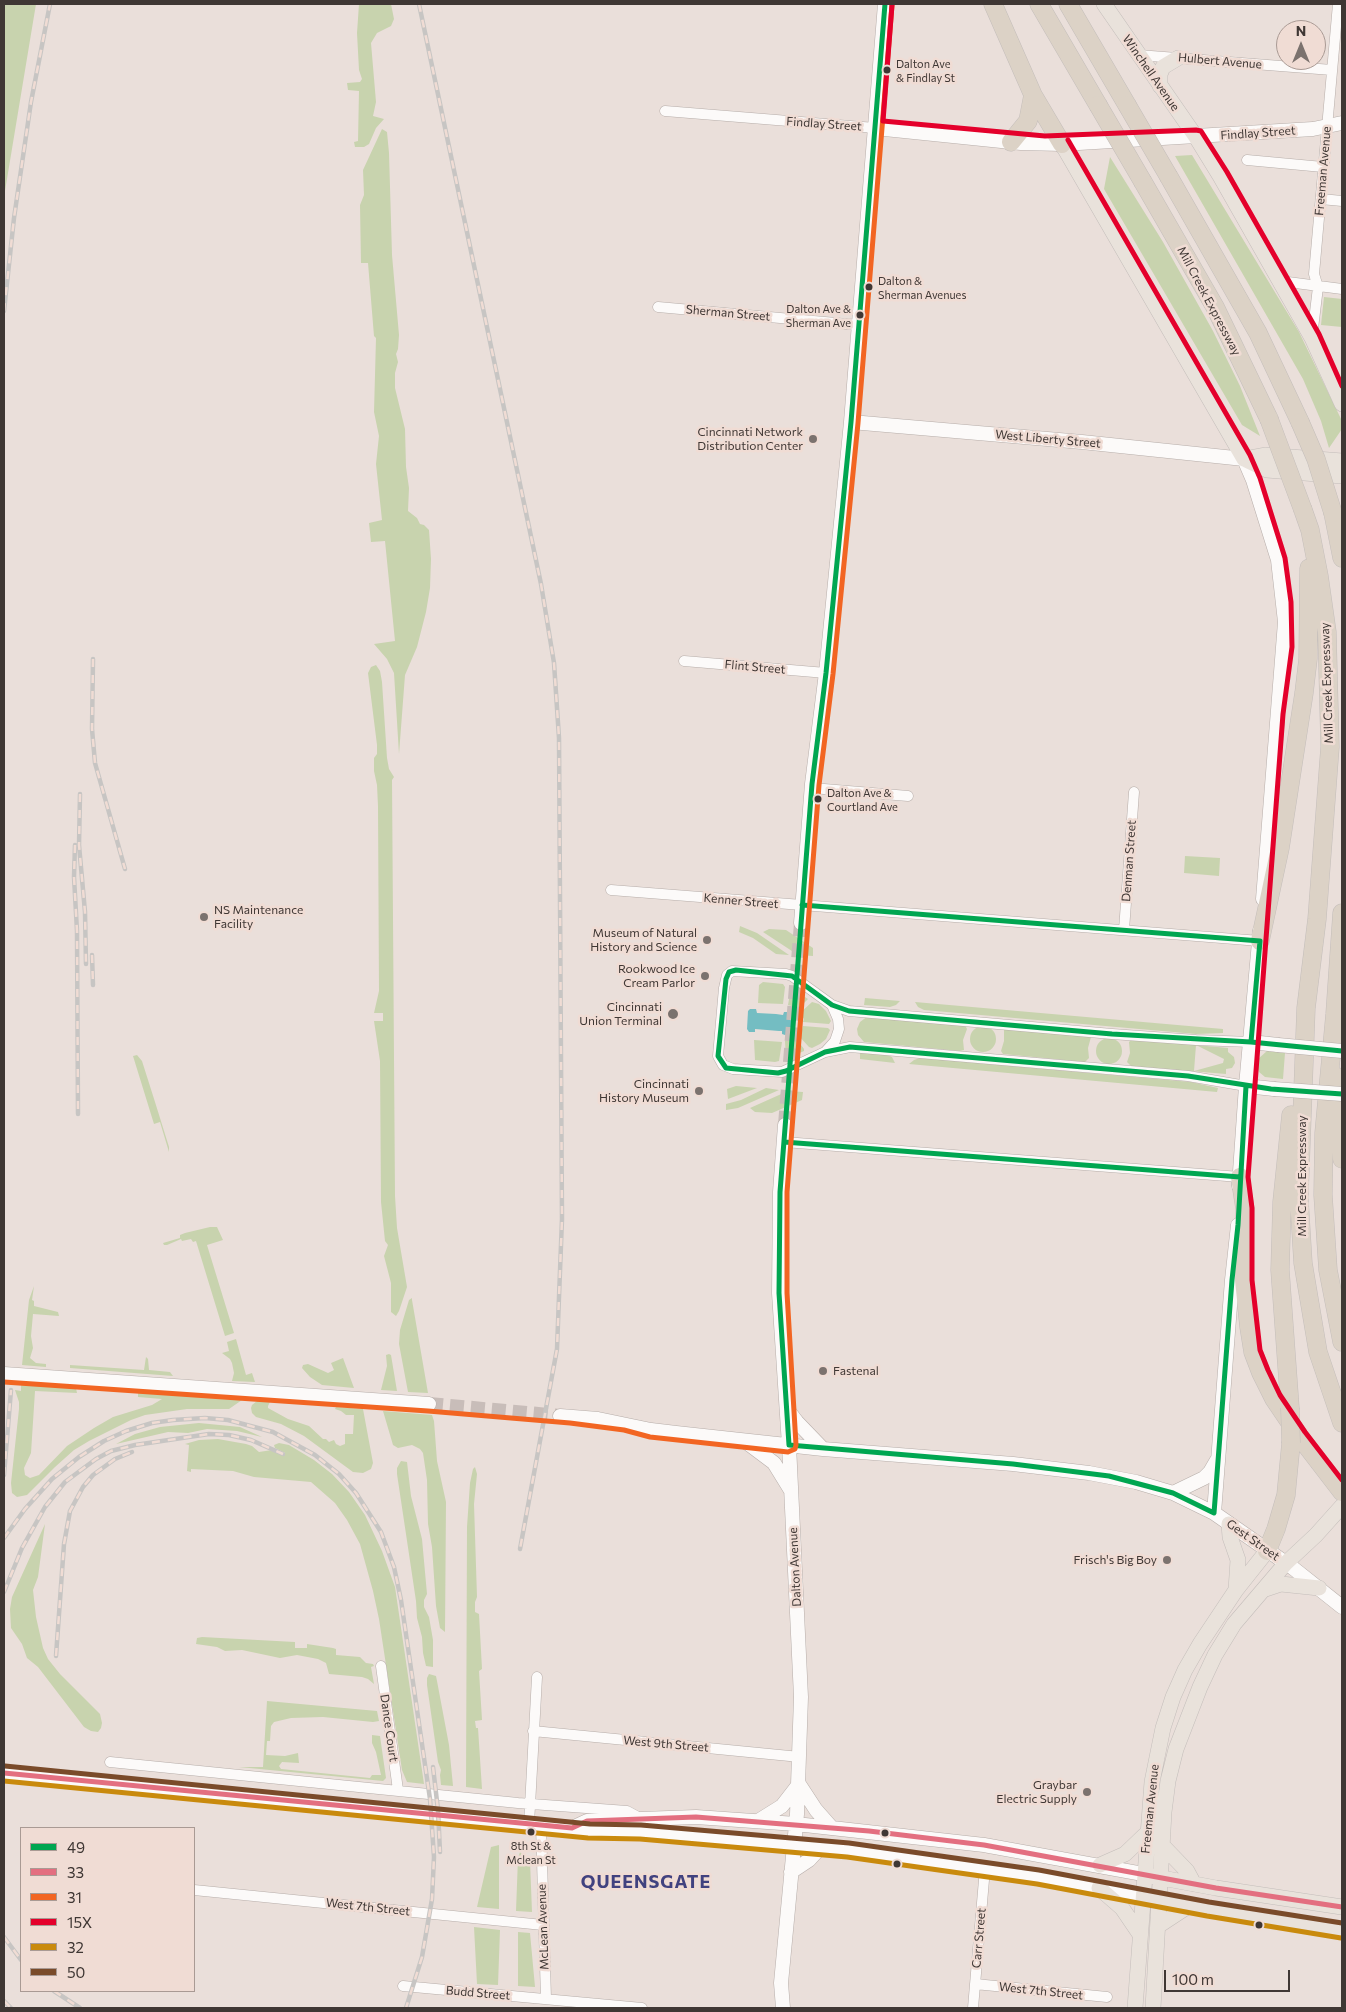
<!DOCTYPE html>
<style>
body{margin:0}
#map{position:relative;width:1346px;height:2012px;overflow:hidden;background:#eadfda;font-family:Commissioner,sans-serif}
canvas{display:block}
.frame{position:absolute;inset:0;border:5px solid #3f3734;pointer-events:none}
.legend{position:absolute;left:20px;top:1827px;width:175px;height:165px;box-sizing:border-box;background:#f0dcd4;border:1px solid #a99a94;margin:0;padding:6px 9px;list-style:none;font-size:15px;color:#3f3734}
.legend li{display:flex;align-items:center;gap:10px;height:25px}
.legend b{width:25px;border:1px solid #a99a94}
.north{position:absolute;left:1276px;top:20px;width:50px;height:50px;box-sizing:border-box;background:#f0dcd4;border:1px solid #a99a94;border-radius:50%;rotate:0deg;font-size:14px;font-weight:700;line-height:20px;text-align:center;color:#3f3734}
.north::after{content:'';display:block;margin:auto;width:18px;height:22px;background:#7b726e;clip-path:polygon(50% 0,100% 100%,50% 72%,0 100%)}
.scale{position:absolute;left:1164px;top:1970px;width:126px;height:22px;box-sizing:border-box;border:2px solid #3f3734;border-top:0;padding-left:6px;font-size:15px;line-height:18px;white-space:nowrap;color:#3f3734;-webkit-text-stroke:4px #f0dcd4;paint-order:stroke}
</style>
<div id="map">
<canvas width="1346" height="2012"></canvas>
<div class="frame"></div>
<ul class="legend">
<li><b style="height:6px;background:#00a651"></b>49</li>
<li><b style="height:6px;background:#e36f80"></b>33</li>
<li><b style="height:6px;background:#f26522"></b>31</li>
<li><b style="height:6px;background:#e4002b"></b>15X</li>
<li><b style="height:6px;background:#c98a0d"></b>32</li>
<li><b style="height:6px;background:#7a4b2a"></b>50</li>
</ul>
<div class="north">N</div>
<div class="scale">100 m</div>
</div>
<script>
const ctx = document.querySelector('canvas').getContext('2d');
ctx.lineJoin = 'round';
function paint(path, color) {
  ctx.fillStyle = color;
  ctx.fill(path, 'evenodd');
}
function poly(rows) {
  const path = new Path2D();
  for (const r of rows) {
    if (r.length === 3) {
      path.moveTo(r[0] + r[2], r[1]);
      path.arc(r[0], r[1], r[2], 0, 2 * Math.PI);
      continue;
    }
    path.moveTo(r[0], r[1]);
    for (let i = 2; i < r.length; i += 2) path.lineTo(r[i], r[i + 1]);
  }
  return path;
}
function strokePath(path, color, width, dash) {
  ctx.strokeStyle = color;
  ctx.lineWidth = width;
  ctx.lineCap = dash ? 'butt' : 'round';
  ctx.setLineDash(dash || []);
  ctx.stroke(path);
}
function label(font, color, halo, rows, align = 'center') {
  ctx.font = font + ' Commissioner,sans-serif';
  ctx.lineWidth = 5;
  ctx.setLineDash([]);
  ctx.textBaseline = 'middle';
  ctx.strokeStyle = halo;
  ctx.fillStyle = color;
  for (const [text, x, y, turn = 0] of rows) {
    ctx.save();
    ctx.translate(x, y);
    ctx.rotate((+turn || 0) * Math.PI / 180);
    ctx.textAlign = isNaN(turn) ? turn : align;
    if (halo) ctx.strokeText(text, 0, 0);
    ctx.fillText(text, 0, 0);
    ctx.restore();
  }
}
paint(poly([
 [4,4,36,4,4,197],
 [359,4,391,4,394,19,391,26,377,33,371,43,376,102,373,116,384,119,376,128,369,144,364,147,355,147,354,142,358,141,359,91,348,90,347,83,360,82,362,79,359,70,357,33],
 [382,129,387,132,389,153,392,255,399,335,398,349,396,354,398,362,395,373,395,388,405,429,406,467,409,488,408,511,417,518,420,524,424,525,429,530,431,559,430,588,426,612,417,647,405,675,399,754,394,673,387,659,374,644,395,641,385,541,371,542,369,523,382,520,376,464,379,436,374,412,376,338,374,336,368,263,361,263,360,205,364,195,363,170],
 [1192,155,1299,332,1342,421,1342,429,1329,448,1321,421,1303,379,1175,156],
 [1110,157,1163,242,1213,331,1240,386,1260,436,1242,425,1104,189],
 [1324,297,1342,299,1342,327,1321,325],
 [376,665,380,671,382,682,387,758,389,769,394,777,392,780,395,1196,397,1228,407,1287,399,1311,396,1316,391,1312,391,1283,384,1256,388,1245,385,1241,381,1202,380,1061,374,1021,383,1021,383,1013,374,1013,379,991,378,806,377,785,374,771,374,758,377,754,377,745,368,673,371,667],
 [1185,856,1220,858,1219,876,1184,873],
 [740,926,757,933,789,955,776,954,753,938,739,932],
 [769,929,786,930,813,948,813,956,798,955,763,932],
 [763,982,783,984,785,987,783,1004,758,1003,759,985],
 [791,988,808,999,797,1010,795,1007,788,1005],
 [865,998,900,1001,896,1005,890,1007,864,1005],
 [812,1002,819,1004,826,1011,831,1021,829,1024,803,1022,804,1019,800,1013],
 [915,1002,1223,1029,1223,1033,1196,1034,924,1010,918,1007],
 [868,1016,965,1025,967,1029,963,1040,964,1050,960,1051,864,1042,858,1035,857,1029,860,1022],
 [983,1039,13],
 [803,1026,828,1028,830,1030,826,1039,820,1044,812,1048,809,1047,798,1035,801,1033],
 [1004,1029,1091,1037,1088,1048,1089,1058,1085,1062,1003,1054,1001,1051,1004,1041],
 [1109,1051,13],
 [796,1038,804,1049,804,1051,786,1059,785,1041],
 [1132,1039,1228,1048,1228,1052,1234,1057,1235,1063,1232,1068,1226,1069,1226,1074,1131,1066,1127,1062,1130,1053,1129,1042],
 [1196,1045,1224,1059,1223,1063,1194,1071],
 [754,1040,782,1042,779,1061,775,1062,755,1060],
 [1267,1051,1285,1053,1283,1079,1265,1077,1259,1072,1257,1066,1258,1059],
 [860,1052,886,1054,892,1057,895,1063,860,1059],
 [137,1055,142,1061,155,1102,169,1147,169,1152,160,1122,154,1124,133,1056],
 [920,1058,1191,1082,1218,1088,1217,1092,909,1064,914,1060],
 [736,1086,757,1088,728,1099,727,1089],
 [766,1088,779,1090,738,1108,726,1110,726,1104,741,1100],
 [788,1091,803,1092,802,1100,772,1113,755,1112,750,1108],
 [210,1227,217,1227,223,1240,207,1245,234,1333,225,1336,196,1241,193,1242,191,1239,182,1241,181,1239,167,1245,164,1245,163,1243,180,1238,180,1235,185,1233],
 [34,1286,32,1300,34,1301,34,1306,58,1312,59,1316,33,1314,31,1336,33,1348,30,1358,36,1363,46,1364,46,1367,22,1365,29,1300],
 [412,1298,412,1300,428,1393,408,1392,399,1344,400,1330,409,1300],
 [236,1339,246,1375,252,1373,255,1382,232,1381,234,1373,232,1363,230,1359,222,1353,229,1351,227,1342],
 [389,1354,391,1355,397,1391,381,1390,387,1366,386,1355],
 [146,1357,148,1359,149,1370,170,1372,173,1376,70,1368,70,1365,144,1370],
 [343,1358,354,1388,322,1385,310,1377,302,1368,303,1365,308,1364,328,1373,334,1370,331,1363],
 [21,1385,76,1388,77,1393,35,1391,31,1453,24,1468,25,1475,30,1478,39,1475,67,1446,94,1428,113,1417,152,1405,162,1399,138,1397,138,1392,242,1400,229,1409,187,1409,145,1415,131,1420,89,1441,74,1450,55,1467,27,1495,17,1497,12,1493,11,1483,19,1409,19,1402,15,1390,21,1391],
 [257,1401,270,1402,268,1406,268,1408,288,1419,309,1426,323,1439,326,1439,329,1442,334,1440,336,1444,340,1446,345,1444,345,1434,353,1434,354,1415,346,1415,341,1411,335,1409,336,1407,363,1409,373,1463,371,1469,363,1473,353,1472,304,1436,281,1424,256,1417,252,1413,251,1408,252,1405],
 [383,1411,432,1415,434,1421,437,1461,446,1502,445,1632,440,1628,436,1606,432,1547,428,1524,427,1480,423,1453,420,1449,412,1445,398,1448,393,1445],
 [199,1423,240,1427,262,1437,237,1431,207,1429,188,1433,168,1432,116,1444,135,1434,160,1427],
 [218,1439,246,1444,252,1446,259,1452,272,1450,283,1455,285,1453,275,1448,274,1445,279,1443,289,1445,314,1460,332,1474,349,1492,365,1515,382,1551,395,1587,424,1784,407,1782,402,1770,379,1619,373,1591,360,1544,347,1520,335,1503,311,1482,254,1477,233,1471,191,1469,191,1472,187,1471,189,1445,185,1444,199,1440],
 [401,1461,407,1462,411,1496,422,1539,427,1594,424,1600,424,1607,429,1617,433,1640,433,1667,426,1666,423,1653,422,1637,417,1618,416,1601,397,1474,397,1468],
 [475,1467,477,1474,474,1504,477,1597,475,1602,475,1612,479,1614,482,1669,479,1671,482,1720,475,1721,476,1728,478,1728,482,1789,466,1787,467,1527,470,1483,473,1469],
 [45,1524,38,1577,33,1590,36,1617,43,1648,48,1659,60,1674,100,1714,102,1723,101,1728,98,1732,91,1731,84,1727,38,1667,27,1658,22,1644,11,1628,10,1609,12,1597],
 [202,1637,295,1642,295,1648,307,1648,307,1644,333,1648,336,1649,336,1655,360,1657,366,1663,373,1664,374,1666,371,1667,374,1684,368,1679,362,1677,329,1674,326,1663,318,1659,297,1655,280,1658,242,1650,225,1651,217,1647,196,1644,197,1638],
 [429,1674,436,1676,437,1681,449,1745,453,1786,441,1785,440,1775,441,1770,438,1762,427,1685,427,1678],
 [267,1701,377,1711,379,1721,373,1722,323,1717,291,1718,274,1722,271,1726,270,1741,267,1741,266,1755,285,1756,298,1753,299,1763,282,1762,279,1766,281,1769,370,1778,372,1775,381,1775,376,1752,372,1743,372,1735,380,1736,386,1778,383,1781,239,1767,263,1767],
 [499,1845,499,1909,477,1907,491,1847],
 [520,1852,530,1861,532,1912,516,1911,518,1858],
 [474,1927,500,1930,498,1985,477,1984],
 [518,1932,530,1933,535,1987,518,1986]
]), '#c8d3ae');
paint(poly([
 [750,1009,756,1009,757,1013,776,1014,783,1015,784,1012,787,1012,795,1018,795,1028,792,1032,785,1035,782,1034,782,1031,779,1031,755,1029,755,1032,749,1032,747,1029,748,1011]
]), '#74bdc2');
strokePath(poly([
 [785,1125,801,923],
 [429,1404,560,1416]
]), '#c8bdb9', 14, [14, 7]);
const street = poly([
 [1138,55,1332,70],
 [665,111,875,128],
 [1247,160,1323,167],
 [1321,199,1342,201],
 [1280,281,1342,289],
 [658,307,858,325],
 [1312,337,1318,287,1314,274,1338,4],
 [684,661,826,673],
 [812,788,908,796],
 [611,890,1260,941],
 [1124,930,1134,792],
 [826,1051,835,1041,839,1029,838,1019,832,1005],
 [1246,1086,1188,1076,850,1047,825,1052,782,1072,733,1069,723,1065,718,1056,724,988,727,975,732,971,786,974,792,976,832,1005,849,1011,1112,1034,1196,1040,1251,1042],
 [784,1142,1240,1177],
 [381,1666,398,1790],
 [533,1731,800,1757],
 [110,1762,518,1803,627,1811,640,1818],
 [529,1824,537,1677],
 [541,1825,546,1999],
 [194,1890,543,1925],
 [975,1984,1107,1997],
 [403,1986,642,2008],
 [973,2008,985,1868]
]);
const secondary = poly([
 [875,128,1021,143,1062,144,1313,129,1342,123],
 [851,422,1082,442,1244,459,1253,480,1278,560,1285,622,1263,899],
 [801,923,812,784,826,673,851,422,885,4],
 [1251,1042,1278,1045],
 [1246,1086,1274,1089],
 [1239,1186,1246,1086,1260,931],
 [4,1374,429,1404],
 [787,1409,797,1422,823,1449],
 [560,1416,598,1419,651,1430,676,1433,823,1449,1013,1464,1089,1473,1136,1482,1173,1493,1214,1513,1293,1568,1342,1607],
 [746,1442,774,1463,790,1489],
 [1173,1493,1204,1478,1210,1472,1217,1460],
 [1214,1513,1232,1280,1238,1225],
 [4,1773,572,1828,589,1831,640,1832,718,1838,848,1850,985,1868,1142,1895],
 [799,1784,816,1810,831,1827],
 [758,1821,782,1806,799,1784],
 [572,1828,587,1821,696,1817,796,1824,984,1845,1143,1874],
 [791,1872,809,1860,821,1847],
 [783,2008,781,1983,797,1814,801,1697,789,1445,779,1293,780,1192,785,1125]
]);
const primary = poly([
 [1104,4,1196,137,1220,176,1312,338,1342,404],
 [1160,86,1160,74,1163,67,1178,58],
 [1062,144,1244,459],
 [1244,459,1267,470,1342,476],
 [1244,459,1265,455,1342,461],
 [1229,1524,1230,1537,1238,1560,1236,1590],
 [1263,1590,1281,1584,1319,1588],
 [1162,1845,1187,1871,1194,1884],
 [1100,1865,1125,1854,1147,1833],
 [1151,1876,1216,1888,1342,1907],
 [1099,1888,1122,1908,1139,1933],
 [1151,1897,1208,1909,1342,1931],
 [1158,1926,1190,1905],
 [1135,2008,1152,1782,1163,1728,1173,1697,1185,1670,1200,1644,1236,1590,1267,1551],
 [1153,2008,1164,1812,1168,1781,1176,1749,1200,1687,1215,1655,1234,1624,1286,1563,1316,1535,1342,1506]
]);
const highway = poly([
 [993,4,1033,95,1062,144],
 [1039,4,1098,105],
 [1068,4,1127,105],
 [1011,142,1028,121,1033,95],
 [1169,177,1258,333,1300,422],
 [1143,182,1215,307,1269,419],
 [1303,510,1310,530,1319,576,1327,632,1330,747,1317,919,1306,1008,1299,1198,1303,1263,1318,1352,1342,1423],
 [1333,513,1342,558],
 [1342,913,1335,1014,1324,1133,1323,1195,1328,1270,1342,1342],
 [1260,941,1280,848,1304,693,1308,659,1309,568],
 [1338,1077,1342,1159],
 [1240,1177,1245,1209,1244,1280,1249,1327,1253,1352,1261,1373,1274,1399,1299,1436,1342,1492],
 [1290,1408,1280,1270,1282,1202,1291,1115],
 [1267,1551,1276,1529,1286,1495,1291,1443]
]);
strokePath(street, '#b6ada9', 11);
strokePath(secondary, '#b6ada9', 15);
strokePath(primary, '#c3bdba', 16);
strokePath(highway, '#c3bdba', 19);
strokePath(street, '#fcfaf9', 10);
strokePath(secondary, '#fcfaf9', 14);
strokePath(primary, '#e9e2db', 15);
strokePath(highway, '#dcd2c6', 18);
const rail = poly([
 [419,4,541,584,554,663,559,738,562,1219,557,1349,520,1549],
 [4,311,14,218,31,102,50,4],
 [93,659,92,729,95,763,125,869],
 [80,794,79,845,85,912,86,964],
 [75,845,74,877,77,931,78,1114],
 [92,955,93,985],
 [4,1475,11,1390],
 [4,1538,25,1509,52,1479,79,1457,104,1441,126,1431,152,1423,173,1420,205,1418,228,1420,273,1432,315,1455,339,1474,356,1493,381,1532,394,1567,401,1600,430,1799,434,1857,432,1899,422,1957,406,2008],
 [4,1592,22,1548,45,1507,65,1482,96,1459,111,1451,135,1445,209,1434,229,1435,251,1440,283,1454],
 [56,1656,64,1544,70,1511,83,1487,93,1475,115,1459,132,1452],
 [433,1767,438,1810,440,1852],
 [4,1937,21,1960],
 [54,1991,80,2008],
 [4,2001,11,2008]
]);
strokePath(rail, '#c7c5c3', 4.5);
strokePath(rail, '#f0dcd4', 2.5, [8]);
const secondaryBridge = poly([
 [1278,1045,1342,1051],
 [1274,1089,1342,1094]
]);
const highwayBridge = poly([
 [1098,105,1143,182],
 [1127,105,1169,177],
 [1269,419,1303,510],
 [1300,422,1316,459,1333,513],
 [1290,1408,1291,1443]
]);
strokePath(secondaryBridge, '#b6ada9', 15, []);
strokePath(highwayBridge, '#c3bdba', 19, []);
strokePath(secondaryBridge, '#fcfaf9', 14);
strokePath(highwayBridge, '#dcd2c6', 18);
strokePath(poly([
 [885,4,851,422,826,673,812,784,780,1192,779,1293,789,1445,1013,1464,1109,1476,1173,1493,1214,1513,1232,1280,1238,1225,1246,1086],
 [802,905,1260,941,1251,1042],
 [1342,1051,1251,1042,1112,1034,849,1011,832,1005,792,976,736,970,729,972,726,979,718,1056,726,1068,778,1073,786,1071,825,1052,850,1047,1188,1076,1271,1089,1342,1094],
 [784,1142,1240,1177]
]), '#00a651', 5);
strokePath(poly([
 [4,1773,572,1828,587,1821,696,1817,869,1831,984,1845,1216,1888,1342,1907]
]), '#e36f80', 5);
strokePath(poly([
 [4,1382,428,1411,570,1423,624,1430,650,1437,788,1452,795,1449,796,1445,787,1293,787,1192,819,785,833,674,858,423,892,5]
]), '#f26522', 5);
strokePath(poly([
 [892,5,883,121,1045,136,1196,130,1201,131,1227,172,1319,334,1342,386],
 [1068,140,1250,455,1260,478,1285,558,1291,602,1292,647,1283,714,1248,1177,1252,1208,1252,1280,1260,1350,1268,1370,1280,1395,1305,1432,1342,1480]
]), '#e4002b', 5);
strokePath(poly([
 [4,1781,588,1838,640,1839,847,1857,1037,1884,1207,1916,1341,1938]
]), '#c98a0d', 5);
strokePath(poly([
 [5,1766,590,1824,641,1825,849,1843,1039,1870,1209,1902,1342,1923]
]), '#7a4b2a', 5);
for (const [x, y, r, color] of [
 [887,70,4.5,"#3f3734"],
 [869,287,4.5,"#3f3734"],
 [860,315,4.5,"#3f3734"],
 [813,439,5,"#7b726e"],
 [818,799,4.5,"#3f3734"],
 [204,917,5,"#7b726e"],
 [707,940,5,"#7b726e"],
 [705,976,5,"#7b726e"],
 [673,1014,6,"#7b726e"],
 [699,1091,5,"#7b726e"],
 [823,1371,5,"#7b726e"],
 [1167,1560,5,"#7b726e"],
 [1087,1792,5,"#7b726e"],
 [531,1832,4.5,"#3f3734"],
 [885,1833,4.5,"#3f3734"],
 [897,1864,4.5,"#3f3734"],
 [1259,1925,4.5,"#3f3734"]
]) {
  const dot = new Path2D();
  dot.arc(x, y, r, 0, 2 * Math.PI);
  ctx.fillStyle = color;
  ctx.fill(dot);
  strokePath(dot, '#f0dcd4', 2);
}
label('11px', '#3f3734', '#f0dcd4', [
 ["Dalton Ave",896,64],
 ["& Findlay St",896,78],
 ["Dalton &",878,281],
 ["Sherman Avenues",878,295],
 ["Dalton Ave &",851,309,"right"],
 ["Sherman Ave",851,323,"right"],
 ["Dalton Ave &",827,793],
 ["Courtland Ave",827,807],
 ["8th St &",531,1846,"center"],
 ["Mclean St",531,1860,"center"]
], 'left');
label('12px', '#3f3734', '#f0dcd4', [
 ["Hulbert Avenue",1220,61,5],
 ["Winchell Avenue",1151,73,55],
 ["Findlay Street",824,124,4],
 ["Findlay Street",1258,133,-4],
 ["Freeman Avenue",1323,171,-85],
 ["Mill Creek Expressway",1209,301,62],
 ["Sherman Street",728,313,5],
 ["West Liberty Street",1048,439,5],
 ["Flint Street",755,667,5],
 ["Mill Creek Expressway",1327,683,-92],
 ["Denman Street",1129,861,-86],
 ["Kenner Street",741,901,5],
 ["Mill Creek Expressway",1302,1176,-90],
 ["Gest Street",1253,1540,35],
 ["Dalton Avenue",795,1567,-93],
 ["Dance Court",389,1728,82],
 ["West 9th Street",666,1744,5],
 ["Freeman Avenue",1150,1809,-84],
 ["West 7th Street",368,1907,6],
 ["McLean Avenue",543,1927,-92],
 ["Carr Street",979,1938,-85],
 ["West 7th Street",1041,1991,6],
 ["Budd Street",478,1993,5]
]);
label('12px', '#3f3734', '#f0dcd4', [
 ["Cincinnati Network",803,432],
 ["Distribution Center",803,446],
 ["NS Maintenance",214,910,"left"],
 ["Facility",214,924,"left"],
 ["Museum of Natural",697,933],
 ["History and Science",697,947],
 ["Rookwood Ice",695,969],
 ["Cream Parlor",695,983],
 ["Cincinnati",662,1007],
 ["Union Terminal",662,1021],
 ["Cincinnati",689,1084],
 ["History Museum",689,1098],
 ["Fastenal",833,1371,"left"],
 ["Frisch's Big Boy",1157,1560],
 ["Graybar",1077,1785],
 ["Electric Supply",1077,1799]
], 'right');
ctx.letterSpacing = '1px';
label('bold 18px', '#41427f', '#f0dcd4', [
 ["QUEENSGATE",646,1882]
]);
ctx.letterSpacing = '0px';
</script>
